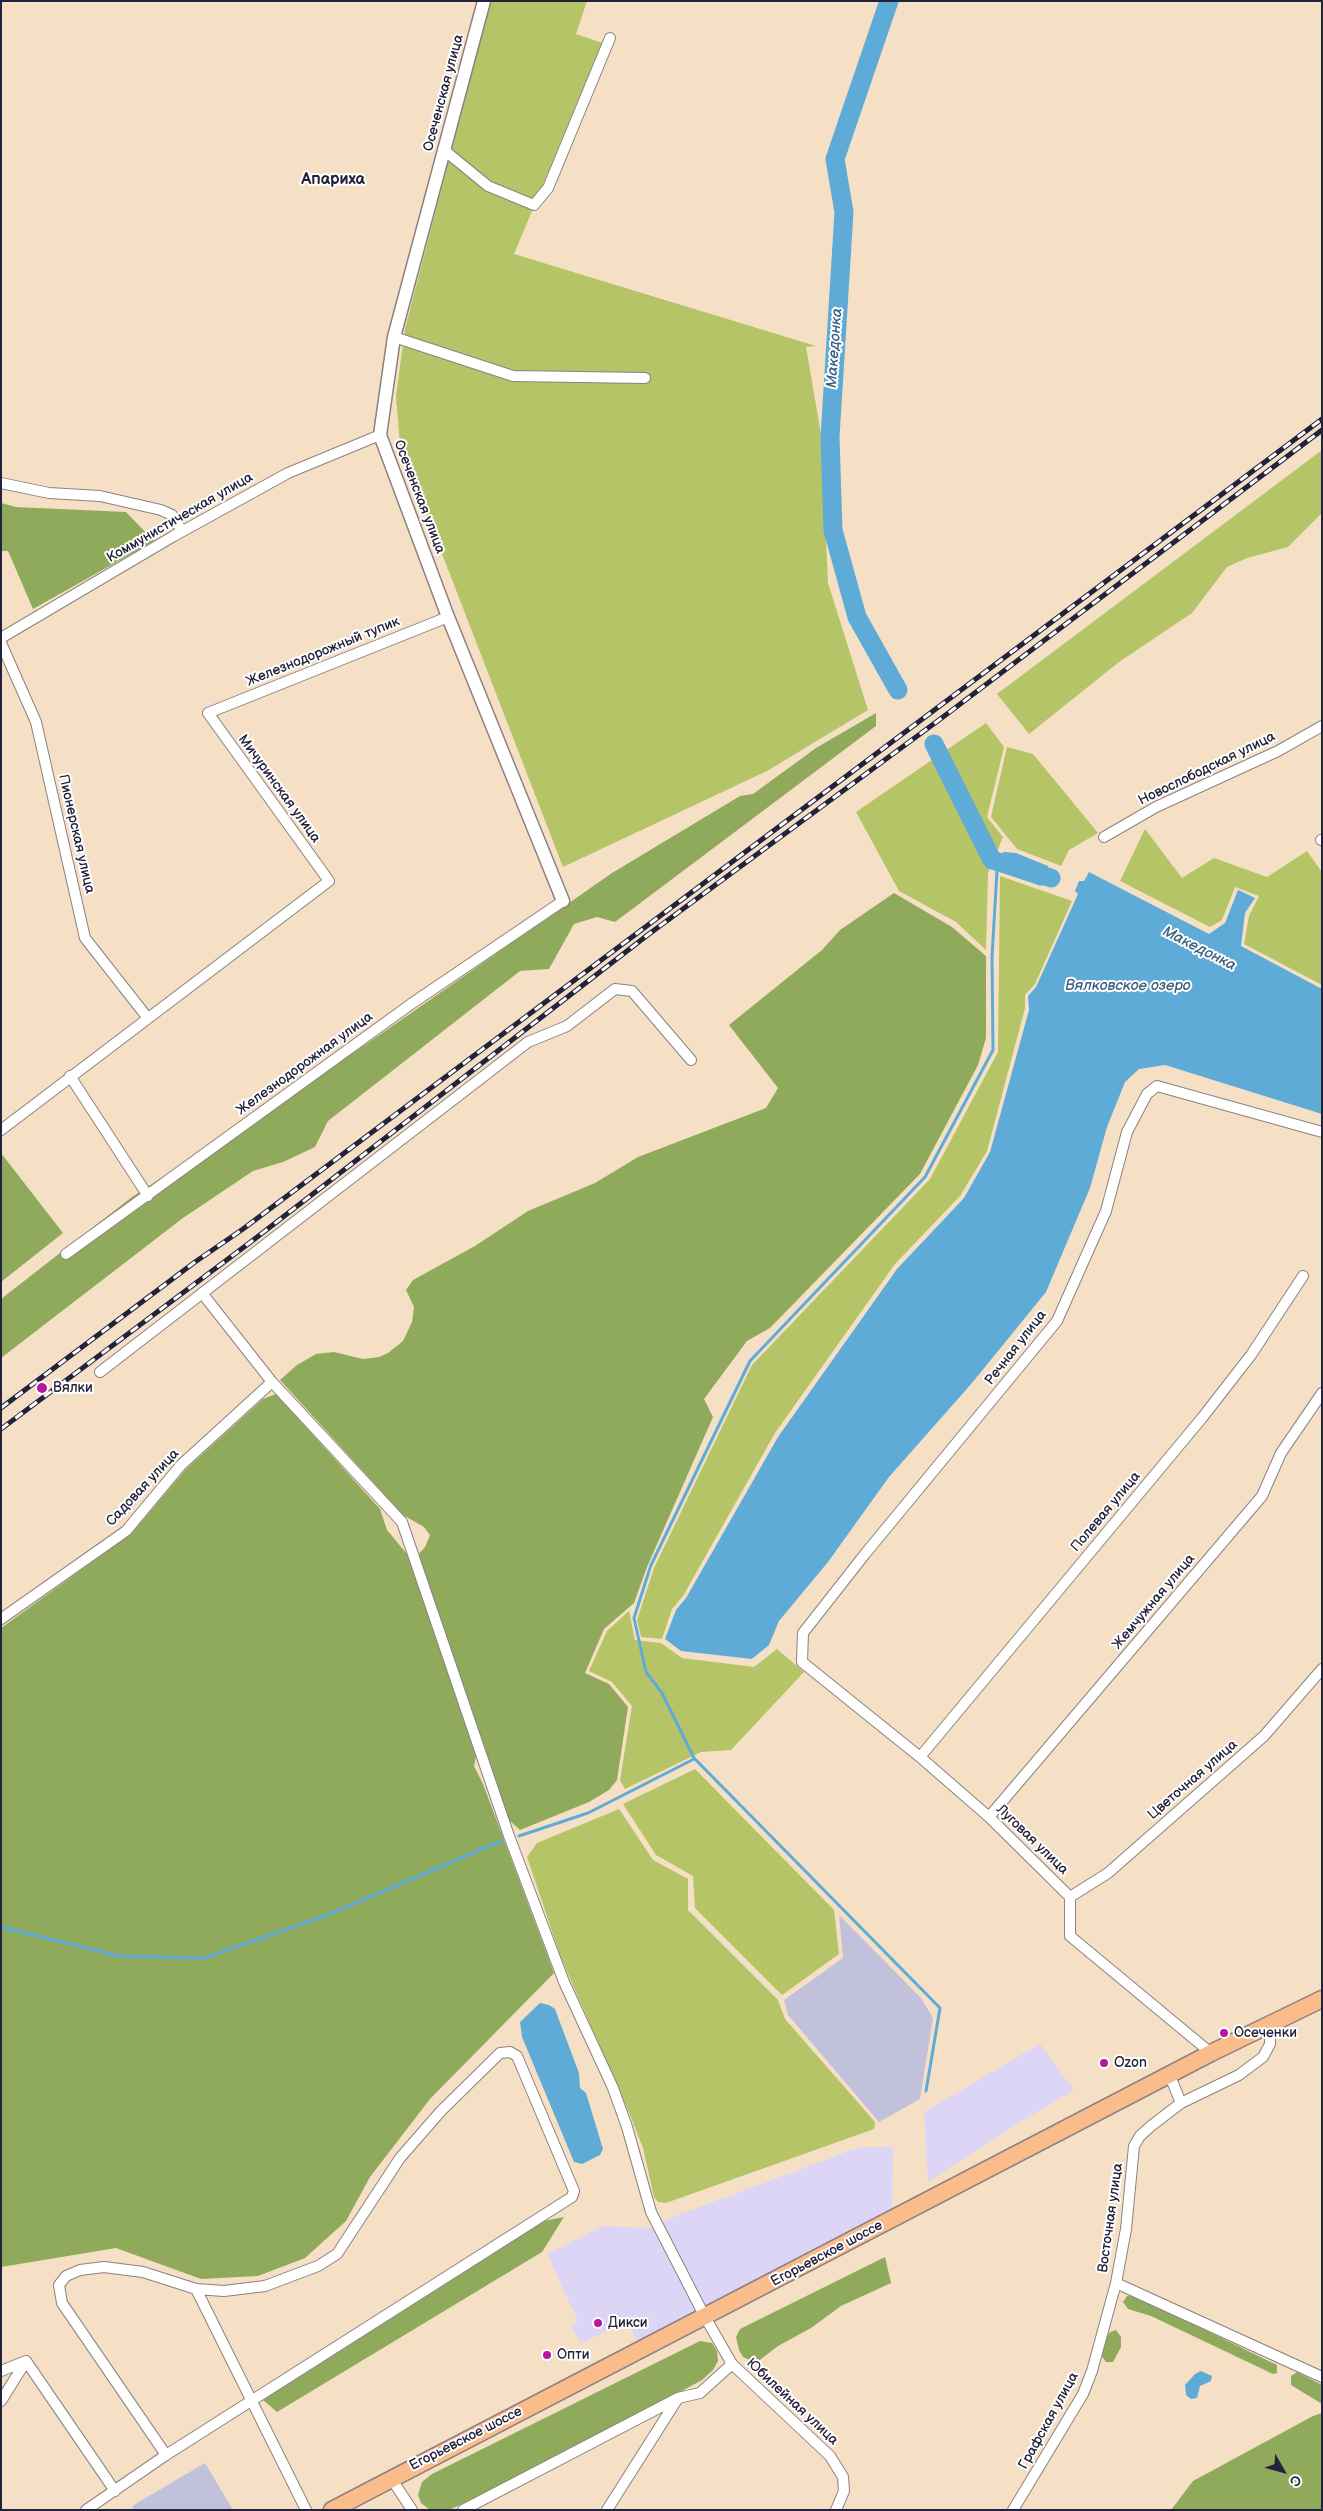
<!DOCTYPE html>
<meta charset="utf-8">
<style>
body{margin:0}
#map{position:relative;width:1323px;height:2511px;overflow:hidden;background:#f5e0c6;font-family:"Balsamiq Sans",sans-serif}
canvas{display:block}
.frame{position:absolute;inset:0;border:2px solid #22223b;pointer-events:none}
.north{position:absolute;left:1258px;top:2446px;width:50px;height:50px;-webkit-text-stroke:4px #fff;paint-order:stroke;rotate:128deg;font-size:14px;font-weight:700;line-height:20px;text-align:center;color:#22223b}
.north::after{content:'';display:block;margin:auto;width:18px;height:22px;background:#22223b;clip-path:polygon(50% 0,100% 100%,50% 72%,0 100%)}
</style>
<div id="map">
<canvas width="1323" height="2511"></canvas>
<div class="frame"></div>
<div class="north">С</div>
</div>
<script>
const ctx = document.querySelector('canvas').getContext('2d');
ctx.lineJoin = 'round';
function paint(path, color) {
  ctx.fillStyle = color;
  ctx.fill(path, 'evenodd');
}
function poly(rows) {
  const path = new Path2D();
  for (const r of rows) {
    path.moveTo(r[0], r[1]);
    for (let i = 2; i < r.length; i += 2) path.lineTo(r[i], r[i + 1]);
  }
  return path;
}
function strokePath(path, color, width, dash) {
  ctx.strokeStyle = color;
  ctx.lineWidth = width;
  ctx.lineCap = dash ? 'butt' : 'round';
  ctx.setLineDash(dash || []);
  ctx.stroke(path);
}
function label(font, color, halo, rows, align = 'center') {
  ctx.font = font + ' "Balsamiq Sans",sans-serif';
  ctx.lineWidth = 4;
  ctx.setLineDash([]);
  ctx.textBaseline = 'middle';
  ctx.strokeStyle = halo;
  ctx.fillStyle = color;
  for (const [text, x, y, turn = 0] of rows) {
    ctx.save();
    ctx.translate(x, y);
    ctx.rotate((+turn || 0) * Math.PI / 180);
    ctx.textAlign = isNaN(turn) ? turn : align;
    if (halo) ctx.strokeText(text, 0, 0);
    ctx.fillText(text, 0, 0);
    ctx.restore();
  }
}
paint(poly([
 [1040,2044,1074,2090,1020,2122,928,2182,924,2112],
 [860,2147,893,2147,892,2213,637,2341,627,2320,581,2344,571,2325,578,2321,547,2254,603,2226,651,2228,670,2218]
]), '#ddd5f6');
paint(poly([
 [839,1915,921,1998,933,2018,920,2099,879,2122,788,2015,784,2000,843,1958],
 [205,2463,233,2510,134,2510,132,2506]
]), '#c2c1dc');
paint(poly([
 [490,1,587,1,576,34,602,43,514,254,816,346,806,347,821,434,828,583,868,710,767,771,563,867,400,445,396,396,405,329],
 [1322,450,1322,513,1288,547,1247,558,1227,567,1192,613,1119,662,1029,734,997,694],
 [986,723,1004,747,987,817,1003,837,988,873,986,950,956,922,899,891,856,812],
 [1007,747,1033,754,1098,833,1069,850,1061,866,1017,849,991,817],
 [1145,829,1182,878,1214,858,1267,877,1307,851,1322,872,1322,985,1244,944,1249,916,1259,896,1235,887,1222,920,1210,927,1120,881],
 [1000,876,1072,901,1035,984,1025,995,1025,1008,987,1151,960,1196,895,1264,775,1433,683,1596,672,1609,662,1639,641,1637,637,1620,654,1568,752,1365,930,1179,998,1052],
 [629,1611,635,1640,661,1643,682,1658,754,1667,777,1649,804,1672,731,1750,701,1752,625,1789,620,1780,632,1706,612,1682,589,1671,607,1631],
 [695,1769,834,1910,839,1954,782,1995,695,1908,693,1876,656,1855,623,1804],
 [619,1809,653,1860,688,1879,688,1910,778,2000,785,2019,875,2122,874,2129,666,2203,658,2202,654,2197,643,2148,630,2115,561,1958,527,1857,537,1843]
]), '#b5c466');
paint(poly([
 [1,503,16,507,126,512,154,541,33,609,8,551,1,551],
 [876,713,876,726,615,922,597,917,574,924,549,969,520,971,328,1121,315,1147,283,1162,253,1171,183,1218,1,1358,1,1299,132,1197,368,1043,612,873,740,796,753,794,816,748],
 [894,893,952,927,986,956,986,1038,978,1065,920,1174,770,1328,747,1341,704,1399,713,1417,647,1567,634,1603,604,1629,585,1673,609,1684,628,1707,617,1780,609,1790,589,1802,520,1830,508,1819,418,1555,425,1547,430,1535,424,1527,403,1515,280,1380,297,1365,316,1354,334,1352,363,1359,379,1357,388,1353,403,1341,412,1322,414,1307,406,1290,413,1280,475,1246,528,1211,595,1183,638,1157,766,1108,778,1088,729,1025,822,950,840,930],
 [1,1153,63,1233,1,1282],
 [276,1394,380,1509,387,1530,407,1554,477,1752,474,1766,483,1784,554,1973,430,2099,370,2177,346,2221,305,2258,258,2276,201,2279,116,2248,1,2267,1,1628,131,1534,186,1469,263,1399],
 [564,2217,542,2252,277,2412,263,2400,544,2221],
 [885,2257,891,2283,841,2306,811,2328,778,2346,756,2363,743,2357,739,2350,736,2337,740,2329],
 [1127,2296,1135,2296,1277,2365,1277,2373,1273,2374,1151,2316,1128,2309,1123,2302],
 [1116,2330,1121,2337,1121,2347,1113,2362,1106,2362,1101,2355,1106,2338,1110,2332],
 [700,2341,712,2343,717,2351,718,2361,713,2370,702,2380,543,2467,449,2510,430,2510,421,2503,418,2495,422,2482,432,2474],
 [1297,2372,1322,2385,1322,2404,1291,2385,1291,2376],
 [1322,2413,1322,2510,1171,2510,1193,2481,1313,2416]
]), '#90aa5b');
paint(poly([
 [1004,852,1016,853,1048,866,1047,871,1052,873,1050,883,1043,881,1041,886,997,871,992,860],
 [1089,872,1209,934,1225,923,1238,890,1255,898,1245,913,1241,946,1322,989,1322,1114,1165,1065,1139,1069,1125,1082,1107,1127,1090,1188,1046,1292,972,1383,889,1477,828,1562,779,1621,769,1645,752,1659,681,1651,665,1639,676,1610,686,1598,778,1437,897,1269,964,1198,990,1152,1029,1010,1028,996,1036,987,1078,894,1075,891,1079,881,1084,881],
 [540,2003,549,2005,555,2009,579,2073,580,2088,586,2093,603,2149,600,2155,582,2164,574,2162,522,2037,520,2022],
 [1201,2371,1212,2376,1211,2381,1200,2386,1197,2398,1191,2399,1186,2395,1185,2385,1195,2374]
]), '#5fabd8');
strokePath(poly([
 [519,1836,588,1813,694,1759],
 [1,1927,119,1956,204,1958,325,1916,501,1841],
 [926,2091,940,2008,694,1758,662,1693,646,1672,634,1618,651,1565,750,1361,925,1177,993,1050,992,957,997,871]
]), '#5fabd8', 3);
strokePath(poly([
 [889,1,835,159,844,212,830,437,833,530,857,617,898,690],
 [934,744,992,860,1051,878]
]), '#5fabd8', 19);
const minor = poly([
 [444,150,488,186,534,205,548,188,610,38],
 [394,337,513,376,645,378],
 [1,483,49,493,100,496,161,510,172,515,182,531],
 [1,638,172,537,288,473,380,435],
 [1,643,36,722,85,938,147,1017],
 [1104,837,1156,807,1278,751,1322,726],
 [1321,840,1322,840],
 [70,1076,148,1196],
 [1,1130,329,881,208,713,448,617],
 [66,1254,411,1004,563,901],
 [202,1293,272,1382,402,1522,509,1836,564,1982,613,2088,627,2127,651,2212,705,2317,732,2364,830,2456,843,2477,844,2491,836,2510],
 [100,1372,528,1042,567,1026,615,989,632,991,691,1060],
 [1,1619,126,1531,181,1465,272,1382],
 [920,1757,1202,1418,1251,1355,1303,1276],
 [989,1817,1262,1496,1281,1453,1322,1393],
 [1070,1897,1108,1873,1264,1736,1322,1669],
 [1211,2053,1070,1936,1070,1897,989,1817,920,1757,802,1662,803,1633,865,1554,1057,1321,1106,1211,1127,1132,1147,1094,1157,1086,1322,1132],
 [1181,2103,1239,2075,1263,2057,1270,2044,1270,2025],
 [1116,2283,1322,2377],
 [196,2289,306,2510],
 [1,2371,26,2361,115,2491],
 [1,2401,26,2361],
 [391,2478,412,2510],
 [86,2510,166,2455,572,2197,574,2191,517,2056,510,2052,500,2053,441,2111,400,2158,337,2254,318,2266,265,2286,224,2291,196,2289,143,2272,104,2267,80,2270,66,2276,59,2285,62,2303,166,2455],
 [463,2510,678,2398],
 [607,2510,678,2398,700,2393,732,2364],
 [1013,2510,1083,2394,1092,2371,1116,2283,1126,2229,1134,2146,1140,2136,1151,2126,1181,2103,1170,2076]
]);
const tertiary = poly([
 [484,1,394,337,380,435,448,617,563,901]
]);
const primary = poly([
 [332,2510,1211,2053,1322,1999]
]);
strokePath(minor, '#8c8180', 12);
strokePath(tertiary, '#8c8180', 15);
strokePath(primary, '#8c8180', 19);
strokePath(minor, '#fff', 10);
strokePath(tertiary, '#fff', 12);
strokePath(primary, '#fabc8b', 16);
const rail = poly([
 [1,1408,195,1262,243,1229,1322,419],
 [1,1429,252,1241,649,934,943,717,1322,430]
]);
strokePath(rail, '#22223b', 5);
strokePath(rail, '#fff', 3, [9]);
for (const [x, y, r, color] of [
 [42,1388,6,"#b5179e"],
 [1224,2033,5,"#b5179e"],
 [1104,2063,5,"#b5179e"],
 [598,2323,5,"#b5179e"],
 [547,2355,5,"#b5179e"]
]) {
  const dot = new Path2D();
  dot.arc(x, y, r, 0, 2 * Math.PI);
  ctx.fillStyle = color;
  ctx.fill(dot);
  strokePath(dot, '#fff', 2);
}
label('14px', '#22223b', '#fff', [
 ["Осеченская улица",444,93,-75],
 ["Осеченская улица",419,497,69],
 ["Коммунистическая улица",180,518,-30],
 ["Железнодорожный тупик",323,652,-22],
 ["Новослободская улица",1207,769,-26],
 ["Мичуринская улица",279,789,54],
 ["Пионерская улица",76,834,77],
 ["Железнодорожная улица",305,1064,-36],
 ["Речная улица",1016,1348,-52],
 ["Садовая улица",143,1488,-47],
 ["Полевая улица",1106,1512,-50],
 ["Жемчужная улица",1154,1602,-50],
 ["Цветочная улица",1193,1780,-41],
 ["Луговая улица",1032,1840,44],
 ["Восточная улица",1111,2218,-82],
 ["Егорьевское шоссе",827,2254,-28],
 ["Юбилейная улица",792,2402,43],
 ["Графская улица",1049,2421,-61],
 ["Егорьевское шоссе",466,2439,-27]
]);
label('14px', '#22223b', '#fff', [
 ["Вялки",53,1388],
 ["Осеченки",1234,2033],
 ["Ozon",1114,2063],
 ["Дикси",608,2323],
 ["Опти",557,2355]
], 'left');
label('italic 15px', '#3d6082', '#fff', [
 ["Македонка",835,348,-86],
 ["Македонка",1199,949,27],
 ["Вялковское озеро",1128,986]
]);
label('bold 16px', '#22223b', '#fff', [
 ["Апариха",333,180]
]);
</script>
